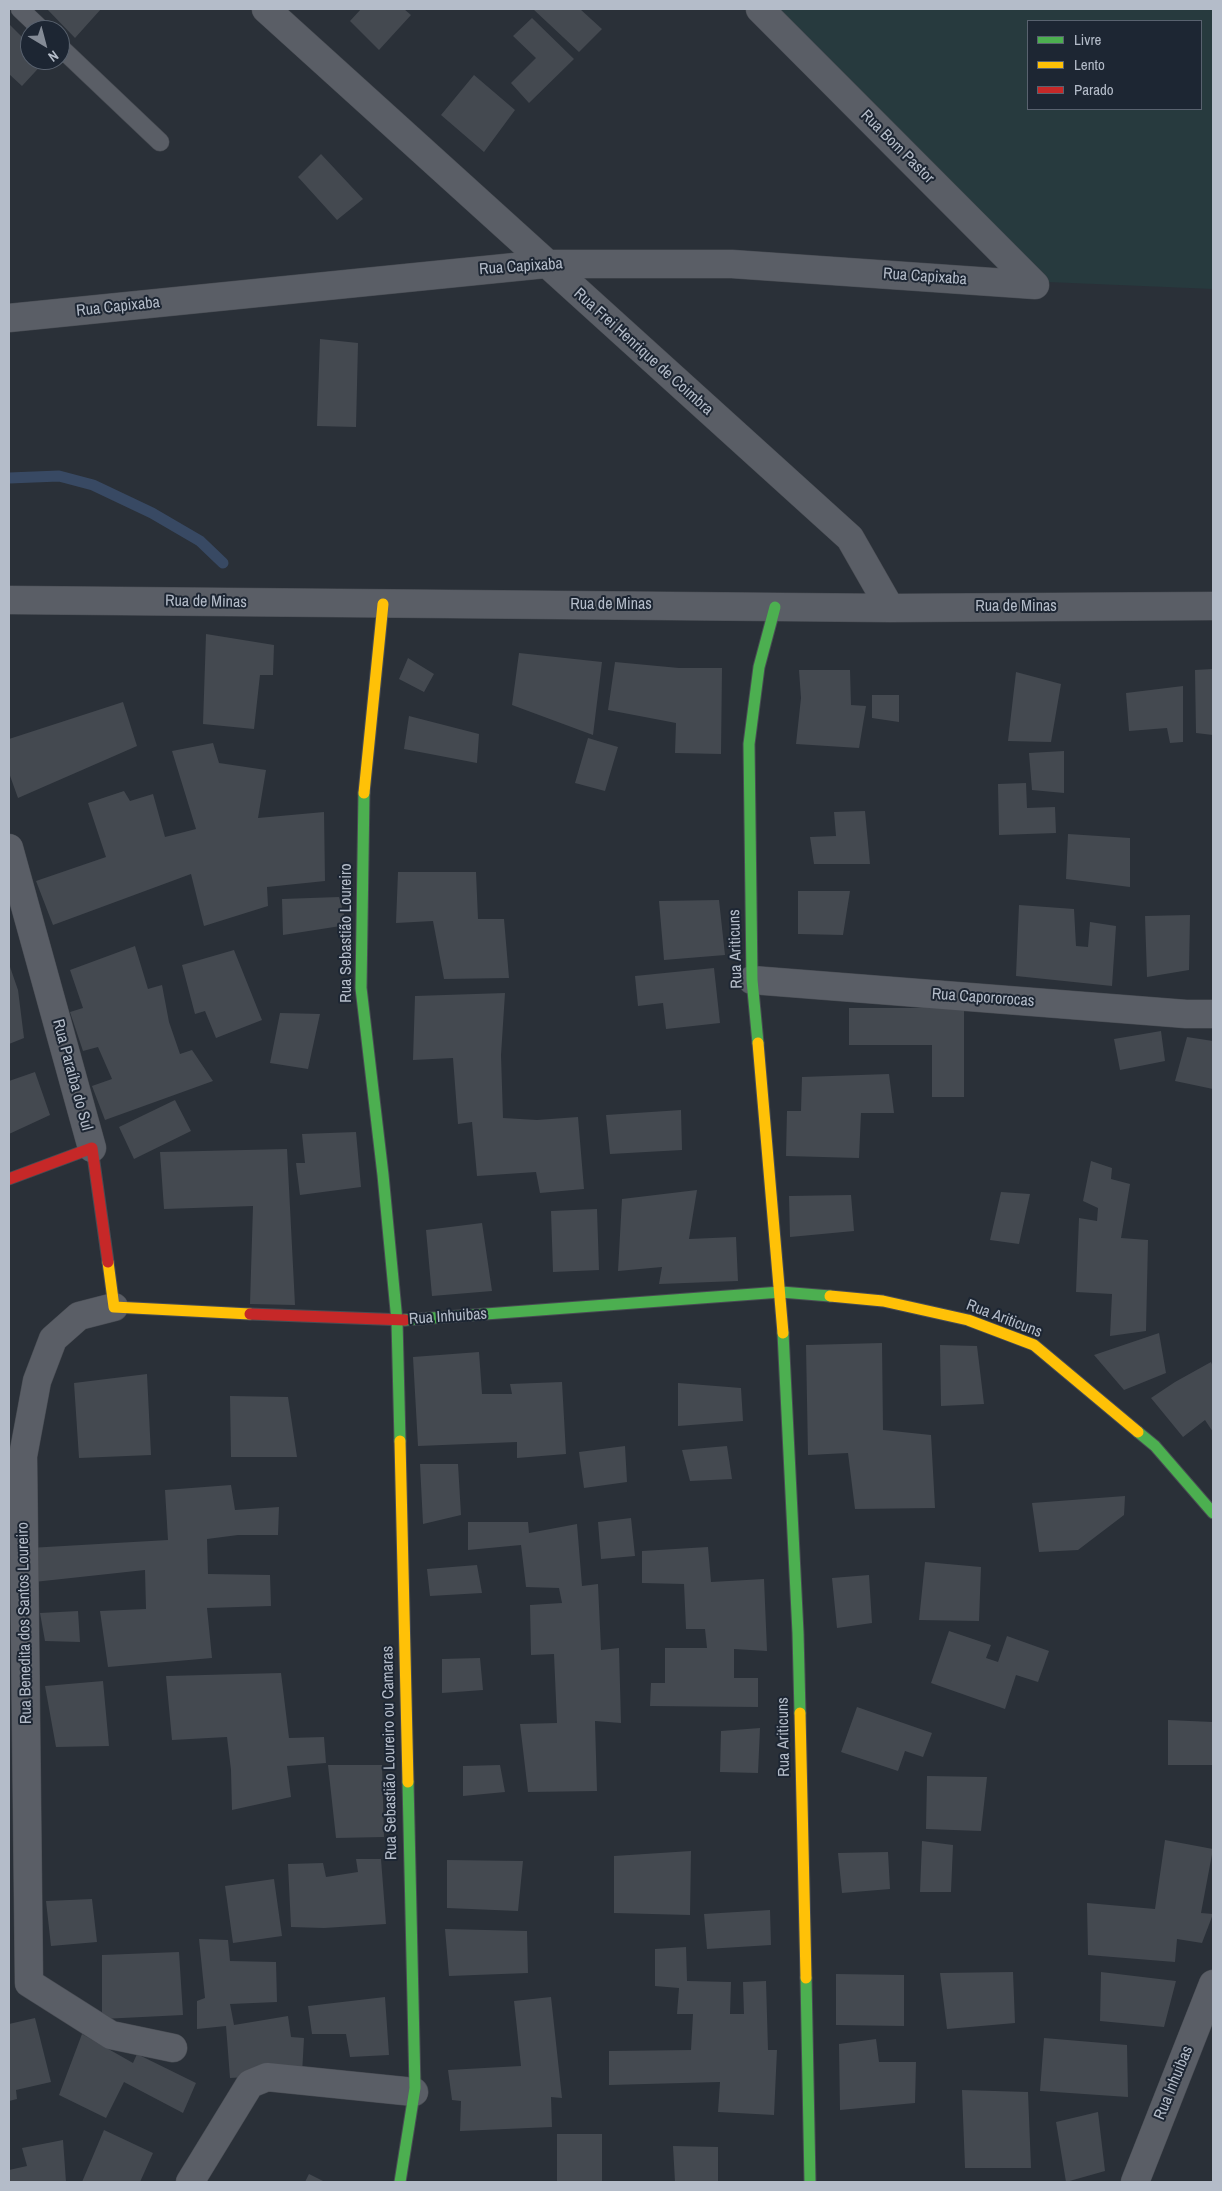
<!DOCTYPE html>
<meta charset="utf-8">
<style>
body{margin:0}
#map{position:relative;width:1222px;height:2191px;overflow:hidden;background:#2a3038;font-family:"Archivo Narrow",sans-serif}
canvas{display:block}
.frame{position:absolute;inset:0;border:10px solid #b4bcc9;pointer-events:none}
.legend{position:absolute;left:1027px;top:20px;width:175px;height:90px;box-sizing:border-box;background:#1d2633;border:1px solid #59626f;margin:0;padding:6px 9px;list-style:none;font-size:15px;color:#b4bcc9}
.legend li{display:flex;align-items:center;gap:10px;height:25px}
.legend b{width:25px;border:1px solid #59626f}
.north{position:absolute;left:20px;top:20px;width:50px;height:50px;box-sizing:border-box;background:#1d2633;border:1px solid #59626f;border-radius:50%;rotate:143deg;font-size:14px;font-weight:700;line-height:20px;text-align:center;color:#b4bcc9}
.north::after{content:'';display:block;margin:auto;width:18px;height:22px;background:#848b96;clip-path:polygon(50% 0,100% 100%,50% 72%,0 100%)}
</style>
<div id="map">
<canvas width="1222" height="2191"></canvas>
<div class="frame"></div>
<ul class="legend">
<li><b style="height:6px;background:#4caf50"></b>Livre</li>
<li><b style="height:6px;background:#ffc107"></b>Lento</li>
<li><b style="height:6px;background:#c62828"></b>Parado</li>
</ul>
<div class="north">N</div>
</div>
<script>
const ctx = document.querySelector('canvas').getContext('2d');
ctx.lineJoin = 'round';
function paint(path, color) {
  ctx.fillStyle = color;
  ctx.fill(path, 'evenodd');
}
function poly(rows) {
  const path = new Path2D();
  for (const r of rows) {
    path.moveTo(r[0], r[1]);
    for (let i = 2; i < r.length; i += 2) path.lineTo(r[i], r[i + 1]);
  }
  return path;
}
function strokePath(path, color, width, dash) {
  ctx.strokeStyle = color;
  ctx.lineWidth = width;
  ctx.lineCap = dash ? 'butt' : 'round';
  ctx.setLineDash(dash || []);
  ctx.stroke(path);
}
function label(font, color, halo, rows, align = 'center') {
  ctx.font = font + ' "Archivo Narrow",sans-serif';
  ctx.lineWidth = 4;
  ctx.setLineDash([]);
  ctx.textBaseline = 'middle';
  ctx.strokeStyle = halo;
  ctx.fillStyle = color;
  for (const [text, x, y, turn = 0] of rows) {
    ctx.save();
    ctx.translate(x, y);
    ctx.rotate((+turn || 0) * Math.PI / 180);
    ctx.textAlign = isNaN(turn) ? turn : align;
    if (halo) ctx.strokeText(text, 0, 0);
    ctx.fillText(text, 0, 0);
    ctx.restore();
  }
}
paint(poly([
 [776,9,1213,9,1213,289,1024,281],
 [1028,21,1201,21,1201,109,1028,109]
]), '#273a3e');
strokePath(poly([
 [9,478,59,476,93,485,152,513,200,541,223,563]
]), '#384963', 11);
paint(poly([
 [47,9,101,9,75,38],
 [361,9,404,9,411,15,379,50,350,21],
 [533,9,580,9,602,29,579,52],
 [532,18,574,59,529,103,511,83,536,58,513,36],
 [9,24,30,45,30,60,46,60,22,86,9,74],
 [474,75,515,110,484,152,441,115],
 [321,154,363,199,337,220,298,177],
 [320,339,358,343,356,427,317,426],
 [206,634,274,645,273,675,260,675,254,729,203,724],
 [519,653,602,662,593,735,512,705],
 [408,658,434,674,424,692,399,679],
 [615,662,679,668,722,668,721,754,675,753,676,723,608,710],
 [1213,669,1213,735,1196,733,1195,670],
 [799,670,850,670,851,705,866,706,859,748,796,744,801,698],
 [1016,672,1061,684,1051,742,1008,741],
 [1183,686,1183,742,1170,743,1167,728,1129,731,1126,693],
 [872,695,899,695,899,722,872,718],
 [123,702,137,746,18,798,9,773,9,739],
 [409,716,479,734,477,763,404,749],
 [588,738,618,747,605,791,575,783],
 [213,743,219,763,266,770,258,818,324,812,325,881,267,887,268,906,204,926,191,874,53,925,36,881,106,857,88,803,124,791,130,801,153,794,165,837,196,829,172,751],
 [1064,751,1064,793,1032,790,1029,753],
 [1026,783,1027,808,1055,807,1056,833,999,835,998,784],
 [865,811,870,864,814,864,810,837,836,836,834,812],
 [1068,834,1130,838,1130,887,1066,879],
 [398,872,476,872,478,919,504,919,509,978,444,979,433,921,396,923],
 [798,891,850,891,843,935,798,934],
 [339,897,347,925,283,935,282,899],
 [719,900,725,955,664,960,659,901],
 [1019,905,1074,909,1076,946,1088,947,1090,922,1116,926,1112,986,1016,976],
 [1190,915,1189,970,1147,977,1145,916],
 [135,946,148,989,162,985,169,1022,180,1054,192,1050,213,1081,105,1120,92,1086,112,1079,98,1047,83,1051,70,1012,83,1008,70,970],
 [234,950,262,1020,216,1038,205,1011,195,1014,182,965],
 [9,964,18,990,24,1038,9,1044],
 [714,968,720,1023,666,1029,663,1003,638,1006,635,976],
 [505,993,501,1055,503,1118,537,1120,578,1117,584,1189,540,1193,536,1172,477,1176,472,1122,458,1124,453,1058,413,1060,415,996],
 [849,1008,964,1008,964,1097,932,1097,932,1045,849,1045],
 [280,1013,320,1014,308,1069,270,1063],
 [1161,1031,1165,1061,1120,1070,1114,1039],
 [1187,1037,1213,1041,1213,1089,1175,1081],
 [35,1072,50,1115,9,1134,9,1081],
 [889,1074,894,1113,861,1113,859,1158,786,1156,787,1111,801,1111,802,1077],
 [175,1100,191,1131,134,1159,119,1127],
 [681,1110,682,1150,610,1154,606,1115],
 [356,1132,361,1187,300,1195,296,1163,305,1163,302,1134],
 [287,1149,295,1305,250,1304,253,1206,164,1209,160,1152],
 [1091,1161,1112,1168,1111,1179,1130,1184,1121,1238,1148,1240,1146,1331,1110,1336,1112,1294,1076,1292,1079,1218,1097,1221,1098,1208,1083,1201],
 [697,1190,689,1239,736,1237,738,1281,659,1284,662,1267,618,1271,622,1199],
 [1001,1192,1030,1194,1019,1244,990,1240],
 [851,1195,854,1231,790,1237,789,1196],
 [597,1209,599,1270,553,1272,551,1211],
 [482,1223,492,1291,432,1296,426,1230],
 [1159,1333,1166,1373,1124,1390,1094,1355],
 [882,1343,883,1430,931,1435,935,1508,855,1509,848,1453,808,1455,806,1345],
 [940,1345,977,1346,984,1404,941,1406],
 [479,1352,482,1394,512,1394,510,1384,562,1382,566,1454,517,1458,517,1442,418,1446,413,1357],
 [1211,1362,1213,1367,1213,1432,1205,1420,1183,1437,1151,1398,1175,1382],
 [147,1374,151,1455,79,1458,74,1383],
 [678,1383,741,1388,743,1421,678,1426],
 [230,1396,288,1397,297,1457,231,1457],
 [625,1446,627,1482,584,1488,579,1452],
 [727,1446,732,1479,690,1481,682,1450],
 [420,1464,458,1464,461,1515,423,1524],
 [231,1485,235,1510,279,1507,278,1535,238,1535,207,1539,208,1574,270,1575,271,1606,207,1608,212,1658,108,1667,100,1611,146,1609,145,1570,34,1582,29,1548,168,1540,165,1490],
 [1125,1496,1124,1515,1078,1550,1039,1552,1032,1503],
 [631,1518,635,1556,601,1559,598,1522],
 [468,1522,528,1522,529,1533,577,1524,582,1586,598,1584,601,1650,619,1648,621,1723,595,1721,597,1791,528,1792,520,1724,557,1723,554,1654,531,1655,530,1605,562,1603,559,1588,526,1587,521,1545,468,1550],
 [708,1547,711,1582,764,1579,767,1651,734,1649,734,1678,758,1678,758,1707,650,1706,651,1683,665,1683,665,1648,707,1648,705,1629,686,1629,684,1584,642,1583,642,1551],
 [925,1562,981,1567,979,1621,919,1620],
 [477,1565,482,1593,430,1596,427,1569],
 [869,1575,872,1623,837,1628,832,1578],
 [78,1611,80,1642,45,1641,40,1613],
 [949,1631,991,1645,986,1658,998,1662,1007,1636,1049,1651,1038,1682,1016,1675,1005,1709,931,1683],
 [480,1658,483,1690,442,1693,442,1659],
 [281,1673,289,1738,324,1737,326,1763,287,1766,291,1797,232,1810,231,1770,227,1737,172,1740,166,1676],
 [103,1681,109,1746,56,1747,45,1686],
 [857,1707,932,1733,923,1757,905,1751,898,1771,841,1752],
 [1168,1720,1213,1722,1213,1765,1168,1765],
 [760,1728,758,1773,720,1772,721,1731],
 [328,1765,382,1765,384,1837,336,1838],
 [500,1765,505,1792,463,1796,463,1766],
 [927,1776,987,1777,981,1831,926,1829],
 [1165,1840,1213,1849,1201,1913,1213,1914,1202,1943,1177,1939,1175,1962,1088,1955,1087,1903,1155,1909],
 [922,1841,953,1845,951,1892,920,1892],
 [691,1851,690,1915,614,1913,614,1856],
 [888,1852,890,1889,842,1893,838,1853],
 [356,1859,381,1859,386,1924,324,1928,291,1927,288,1864,323,1863,326,1877,358,1872],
 [447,1860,523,1861,518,1911,447,1908],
 [274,1879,282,1936,233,1943,225,1886],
 [92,1899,97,1942,51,1946,46,1901],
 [770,1910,771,1945,707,1949,704,1914],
 [445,1929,527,1931,528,1973,449,1976],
 [199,1939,228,1940,230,1961,276,1962,277,2002,230,2004,234,2025,288,2016,291,2037,304,2038,302,2074,230,2078,226,2026,197,2029,197,2001,205,1998],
 [686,1947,687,1981,731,1982,730,2014,744,2014,743,1982,766,1981,768,2050,777,2050,774,2115,718,2112,720,2082,609,2085,609,2051,691,2050,693,2014,677,2014,679,1988,655,1986,655,1949],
 [179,1952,183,2015,102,2019,102,1955],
 [1013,1972,1015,2023,947,2029,940,1973],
 [1101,1972,1176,1981,1164,2027,1100,2021],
 [836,1974,904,1975,904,2026,836,2025],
 [385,1997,389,2055,350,2057,346,2034,312,2034,308,2006],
 [551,1997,562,2098,551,2097,552,2127,460,2131,461,2101,452,2100,448,2070,521,2066,514,2001],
 [35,2018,51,2082,16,2090,17,2099,9,2101,9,2024],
 [82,2034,133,2063,137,2054,196,2083,183,2113,124,2082,106,2118,59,2095],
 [1044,2038,1127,2045,1128,2097,1040,2091],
 [876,2039,879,2062,916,2062,915,2103,840,2110,839,2044],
 [962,2090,1028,2092,1031,2168,965,2168],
 [1098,2112,1105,2171,1066,2182,1056,2122],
 [104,2130,153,2153,140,2182,82,2182],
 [557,2134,602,2134,602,2182,557,2182],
 [63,2140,66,2182,9,2182,9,2170,27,2166,22,2148],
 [673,2146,718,2147,718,2182,675,2182],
 [309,2174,325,2182,305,2182]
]), '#444950');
const lane = poly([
 [20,9,42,30],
 [60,47,160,142]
]);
const street = poly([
 [266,9,850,538,890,608],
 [760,9,1035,285],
 [9,318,545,264,732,264,1035,285],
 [9,600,890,608,1213,606],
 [9,848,92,1148],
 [752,980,1186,1014,1213,1014],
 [114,1307,79,1316,53,1339,37,1381,23,1456,29,1983,111,2035,173,2048],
 [190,2182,250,2084,267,2077,414,2092],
 [1135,2182,1213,1984]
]);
const fast = poly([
 [364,793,361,988,383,1175,397,1321,400,1441],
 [758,1043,752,980,749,744,759,667,775,607],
 [405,1320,781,1292,830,1296],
 [783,1333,798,1633,800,1713],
 [1138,1432,1155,1446,1213,1513],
 [806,1978,810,2182],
 [400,2182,415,2088,408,1782]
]);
const slow = poly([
 [364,793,383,604],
 [758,1043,783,1333],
 [108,1262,114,1307,250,1314],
 [830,1296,883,1301,968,1320,1034,1345,1138,1432],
 [400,1441,408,1782],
 [800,1713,806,1978]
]);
const jam = poly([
 [9,1179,92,1148,108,1262],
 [250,1314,405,1320]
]);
strokePath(lane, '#484c53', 19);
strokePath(street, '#484c53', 29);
strokePath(fast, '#484c53', 13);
strokePath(slow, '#484c53', 13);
strokePath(jam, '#484c53', 13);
strokePath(lane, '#5a5e66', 18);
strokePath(street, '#5a5e66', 28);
strokePath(fast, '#4caf50', 11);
strokePath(slow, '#ffc107', 11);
strokePath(jam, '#c62828', 11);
label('16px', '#b4bcc9', '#1d2633', [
 ["Rua Bom Pastor",897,147,45],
 ["Rua Capixaba",521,267,-4],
 ["Rua Capixaba",925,277,4],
 ["Rua Capixaba",118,307,-6],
 ["Rua Frei Henrique de Coimbra",643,352,42],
 ["Rua de Minas",206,602,1],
 ["Rua de Minas",611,605],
 ["Rua de Minas",1016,607],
 ["Rua Sebastião Loureiro",347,933,-90],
 ["Rua Ariticuns",736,949,-92],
 ["Rua Capororocas",983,998,4],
 ["Rua Paraíba do Sul",72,1075,75],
 ["Rua Inhuibas",448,1317,-4],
 ["Rua Ariticuns",1004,1319,21],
 ["Rua Benedita dos Santos Loureiro",25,1623,-91],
 ["Rua Ariticuns",784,1737,-91],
 ["Rua Sebastião Loureiro ou Camaras",390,1753,-91],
 ["Rua Inhuibas",1174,2083,-68]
]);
</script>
